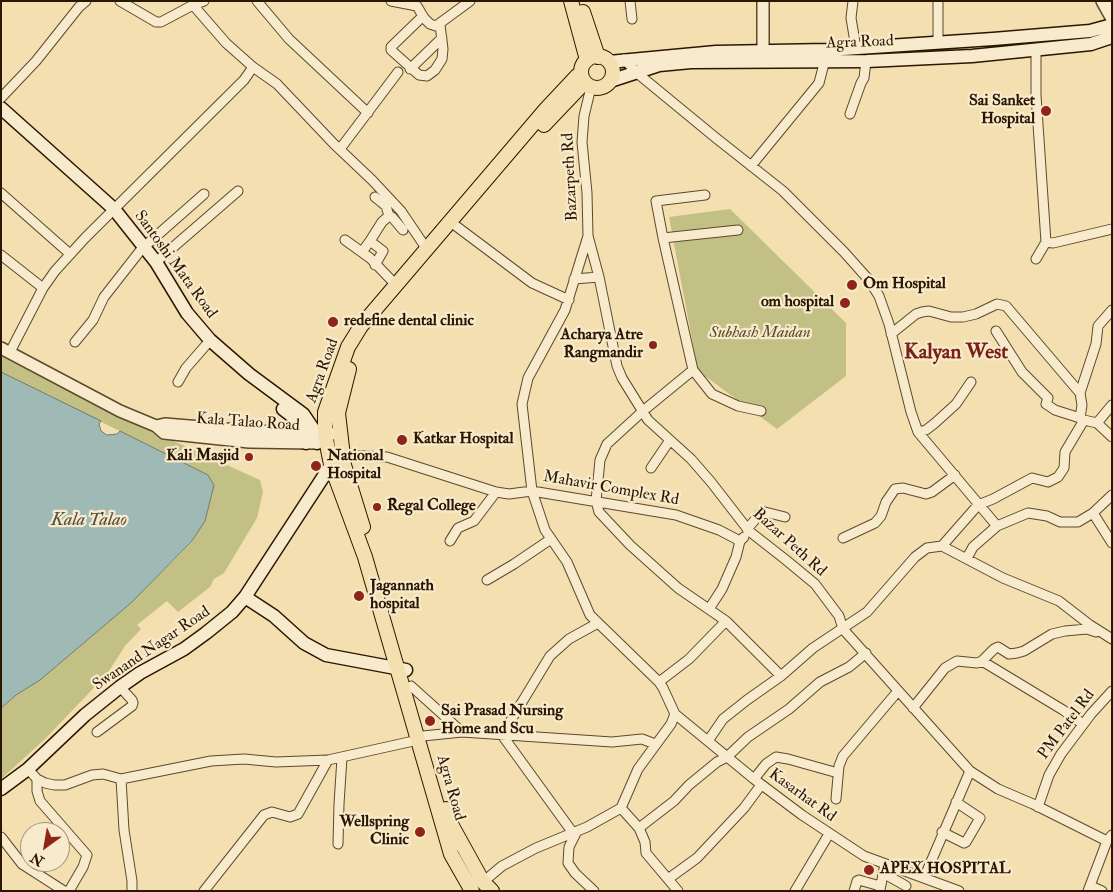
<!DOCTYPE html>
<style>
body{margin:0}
#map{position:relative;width:1113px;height:892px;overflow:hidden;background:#f4dfb0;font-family:"IM FELL Double Pica",serif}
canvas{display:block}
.frame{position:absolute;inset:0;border:2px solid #2b1700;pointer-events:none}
.north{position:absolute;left:20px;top:822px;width:50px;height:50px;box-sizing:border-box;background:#f8eacc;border:1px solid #a6967a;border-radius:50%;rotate:212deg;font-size:14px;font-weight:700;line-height:20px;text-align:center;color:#2b1700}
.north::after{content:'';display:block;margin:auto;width:18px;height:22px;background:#8f2418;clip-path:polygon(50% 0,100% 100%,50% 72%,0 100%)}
</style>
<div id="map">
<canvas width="1113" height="892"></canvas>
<div class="frame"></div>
<div class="north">N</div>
</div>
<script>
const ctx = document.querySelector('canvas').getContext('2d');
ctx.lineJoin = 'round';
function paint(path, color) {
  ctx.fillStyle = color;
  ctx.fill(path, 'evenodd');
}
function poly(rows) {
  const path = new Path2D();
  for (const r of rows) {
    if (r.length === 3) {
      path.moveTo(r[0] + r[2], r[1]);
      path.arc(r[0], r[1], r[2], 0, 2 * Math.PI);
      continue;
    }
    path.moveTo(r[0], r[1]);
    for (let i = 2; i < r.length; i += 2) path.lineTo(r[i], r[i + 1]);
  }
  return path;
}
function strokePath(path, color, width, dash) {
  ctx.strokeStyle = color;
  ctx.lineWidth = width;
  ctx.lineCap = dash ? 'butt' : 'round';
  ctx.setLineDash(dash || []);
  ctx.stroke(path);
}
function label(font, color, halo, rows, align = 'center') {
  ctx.font = font + ' "IM FELL Double Pica",serif';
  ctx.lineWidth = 4.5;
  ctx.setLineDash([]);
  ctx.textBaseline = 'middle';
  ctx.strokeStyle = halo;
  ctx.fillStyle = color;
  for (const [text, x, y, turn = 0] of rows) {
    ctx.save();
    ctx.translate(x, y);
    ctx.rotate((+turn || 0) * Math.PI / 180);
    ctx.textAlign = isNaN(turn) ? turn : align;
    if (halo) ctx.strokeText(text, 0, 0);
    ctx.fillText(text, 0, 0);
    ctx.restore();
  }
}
paint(poly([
 [730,209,846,323,846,376,777,429,698,371,669,217],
 [1,356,88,400,178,443,260,480,263,492,257,518,224,573,214,579,210,587,178,612,167,601,137,625,141,629,125,646,107,674,44,740,1,779,1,708,15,696,40,680,132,602,192,542,205,520,214,485,208,475,1,372]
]), '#c3c086');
const water = poly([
 [1,372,101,421,99,424,101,431,107,435,117,434,120,431,208,475,214,485,205,521,192,541,132,602,40,680,16,695,1,708,1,372]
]);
paint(water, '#9fbab4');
strokePath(water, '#71796c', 1);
const minor = poly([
 [120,1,156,22,161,22,193,5,204,1],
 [257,1,289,39,368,113],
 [391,1,417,6,424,18,430,24,436,26,470,1],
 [630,1,632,19],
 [853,1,851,18,856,48],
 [938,1,938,42],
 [193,5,226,43,253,67,277,84,334,144,372,180,401,211,426,248],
 [423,16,391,47,391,50,419,75,427,76,435,70,442,59,443,49,440,25],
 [624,59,637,73,716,138,783,191,844,252,869,280,879,296,889,324,911,412,918,432,997,526],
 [410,69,442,38],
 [591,87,584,116,582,142,587,193,588,236,599,277,617,366,622,378,648,420,691,459,711,482,749,531,786,560,815,584,839,616,843,629,970,771,998,789,1033,804,1107,841],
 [1,98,36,61,79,7,86,1],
 [850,114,861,83,864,78,866,61],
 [340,149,398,72],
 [751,166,819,83,826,56],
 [1,193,70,254],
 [375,197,386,206,389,216],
 [456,226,532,283,569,300],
 [738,230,663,238,693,370,643,411,607,444,600,460,596,501,599,512,630,545,678,588,726,621,781,676],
 [588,236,565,310,528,378,522,404,532,491,545,530,567,562,590,615,659,682,663,688,675,714,754,779,802,815,864,856,959,891],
 [663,238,656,201,705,195],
 [345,240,370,258,396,285],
 [370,241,382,222,389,216,392,217,403,230],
 [1046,242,1053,243,1112,229],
 [145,246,204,194],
 [362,252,370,241,383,251,375,265],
 [1,255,43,288],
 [1036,259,1046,242,1036,95,1036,50],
 [156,262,238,191],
 [574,279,599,277],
 [996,331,1022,372,1048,398,1046,404,1055,410,1080,418],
 [891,334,916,314,922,312,929,311,951,317,963,317,976,314,997,304,1006,306,1080,393],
 [75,342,93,320,104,297,140,251],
 [10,352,43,288,55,271,85,238,244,80,253,67],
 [693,370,712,394,738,406,761,411],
 [178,382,186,368,206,345],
 [1084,420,1080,418,1082,405,1080,393,1096,344,1098,326,1112,310],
 [1084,420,1097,423,1112,437],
 [1097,423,1112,405],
 [918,432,926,430,935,423,956,404,971,382],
 [342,455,387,457,496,492,509,494,532,491,676,515,719,530,740,541],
 [651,468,670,440],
 [1093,513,1112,543],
 [747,529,761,513,765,512,785,517],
 [843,538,875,523,881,516,886,502,895,489,903,488,926,494,932,492,955,475],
 [450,541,458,528,474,521,496,492],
 [942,546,978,505,993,499,1032,478,1048,482,1058,477,1064,468,1065,452,1084,420],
 [967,558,973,547,997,526,1028,513,1047,516,1060,522,1078,522,1093,513,1112,495],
 [487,580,514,564,551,539],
 [709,609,722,589,736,557,740,541,744,537],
 [982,661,1063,710,1083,724],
 [659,682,689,659,726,621],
 [411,686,462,732],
 [913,708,945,668,957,661,977,663,982,661,994,649,998,647,1009,654,1017,653,1024,651,1052,634,1065,631,1087,629,1096,632],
 [97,732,132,706,133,703,132,700,120,687],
 [423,736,462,732,612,742,642,739,655,744],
 [708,741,723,719,747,700,781,676,813,648,867,612,915,557,927,548,942,546,1003,578,1059,601,1090,625,1112,639],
 [28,769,37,779,45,783,54,785,65,785,92,775,103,774,121,779,211,761,244,759,276,762,328,760,418,740],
 [37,779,37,791,40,801,87,855,83,867,69,891],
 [121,779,124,830,132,881,132,891],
 [754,779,766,764,776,757,788,759,838,773],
 [836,799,839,766,843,756,898,691],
 [1038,807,1049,775,1061,754,1091,714,1112,691],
 [621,808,638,769,671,724,675,714],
 [621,808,639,828,645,842,646,853,678,891],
 [639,828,674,801,689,785,717,762,727,757,748,737,789,709,820,682,849,667,866,653],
 [577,831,569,847,568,863,575,873,594,891],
 [942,832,964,843,966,842,980,818,956,802],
 [573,833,502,735,550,656,569,639,598,623],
 [1,837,22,864,64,891],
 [338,844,339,804,342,758],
 [883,873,906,886],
 [924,878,970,771],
 [668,879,697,858,744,808,761,785],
 [483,882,502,866,536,848,587,827,621,808],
 [1091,886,1102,891],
 [880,890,885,864],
 [204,891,264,815,272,812,290,817,298,814,328,760],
 [795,891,829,834],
 [854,891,857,881,859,880,880,886],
 [1088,891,1107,841,1112,835]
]);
const tertiary = poly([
 [1102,1,1112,19],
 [1112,1,1112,2],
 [763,59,763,1],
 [1,348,120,411,156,426,164,433,249,442,313,443],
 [156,426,165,424,249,431,340,434]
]);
const secondary = poly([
 [609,62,716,52,828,50,993,39,1090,31,1112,25],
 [610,81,659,65,691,62,867,61,972,56,1091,44,1112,37],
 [1,108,114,209,156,262,187,313,210,340,249,374,303,414,316,433,317,443],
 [283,409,292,416,305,432,306,443],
 [245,597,274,616,304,643,326,655,406,670],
 [1,789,28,769,85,715,120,687,140,673,184,649,206,633,232,612,245,597,331,465]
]);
const primary = poly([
 [571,1,587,60],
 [583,12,598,57],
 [597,72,16],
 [544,125,583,84],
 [349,369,338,413,344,465,363,527],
 [446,809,452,826,483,882,492,891],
 [472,891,451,854,365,557,331,465,325,434,325,412,348,347,361,326,546,109,577,76,581,74]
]);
strokePath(minor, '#5d492c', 11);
strokePath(tertiary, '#5d492c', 14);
strokePath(secondary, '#2b1700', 15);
strokePath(primary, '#2b1700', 16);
strokePath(minor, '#f8eacc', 9);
strokePath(tertiary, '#f8eacc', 11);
strokePath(secondary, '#f8eacc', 12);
strokePath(primary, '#f4dfb0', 14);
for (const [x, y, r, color] of [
 [1046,111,6,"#8f2418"],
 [852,285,6,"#8f2418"],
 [845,303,6,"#8f2418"],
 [333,322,6,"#8f2418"],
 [653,345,5,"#8f2418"],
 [402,440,6,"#8f2418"],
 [249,457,5,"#8f2418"],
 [316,466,6,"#8f2418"],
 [377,507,5,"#8f2418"],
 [359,596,6,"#8f2418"],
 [430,721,6,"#8f2418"],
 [420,832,6,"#8f2418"],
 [869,870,6,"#8f2418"]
]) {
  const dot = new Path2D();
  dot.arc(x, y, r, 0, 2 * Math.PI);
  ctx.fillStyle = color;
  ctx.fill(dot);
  strokePath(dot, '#f8eacc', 2);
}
label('16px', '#2b1700', '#f8eacc', [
 ["Agra Road",860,43,-2],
 ["Bazarpeth Rd",571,177,-93],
 ["Santoshi Mata Road",175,265,54],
 ["Agra Road",323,371,-70],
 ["Kala Talao Road",248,423,4],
 ["Mahavir Complex Rd",611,489,10],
 ["Bazar Peth Rd",789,543,42],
 ["Swanand Nagar Road",152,649,-34],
 ["PM Patel Rd",1067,725,-53],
 ["Agra Road",450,788,74],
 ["Kasarhat Rd",802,796,36]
]);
label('bold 16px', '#2b1700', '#f8eacc', [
 ["Sai Sanket",1035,102,"right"],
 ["Hospital",1035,120,"right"],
 ["Om Hospital",863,285],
 ["om hospital",834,303,"right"],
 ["redefine dental clinic",344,322],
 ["Acharya Atre",643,336,"right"],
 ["Rangmandir",643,354,"right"],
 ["Katkar Hospital",413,440],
 ["Kali Masjid",239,457,"right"],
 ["National",327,457],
 ["Hospital",327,475],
 ["Regal College",387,507],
 ["Jagannath",370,587],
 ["hospital",370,605],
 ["Sai Prasad Nursing",441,712],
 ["Home and Scu",441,730],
 ["Wellspring",409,823,"right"],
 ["Clinic",409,841,"right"],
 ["APEX HOSPITAL",880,870]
], 'left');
label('italic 16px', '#594a28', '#f8eacc', [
 ["Subhash Maidan",760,334]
]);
label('italic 18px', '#54503f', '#f8eacc', [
 ["Kala Talao",89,521]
]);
label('bold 21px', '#7a1f14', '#f8eacc', [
 ["Kalyan West",956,353]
]);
</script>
